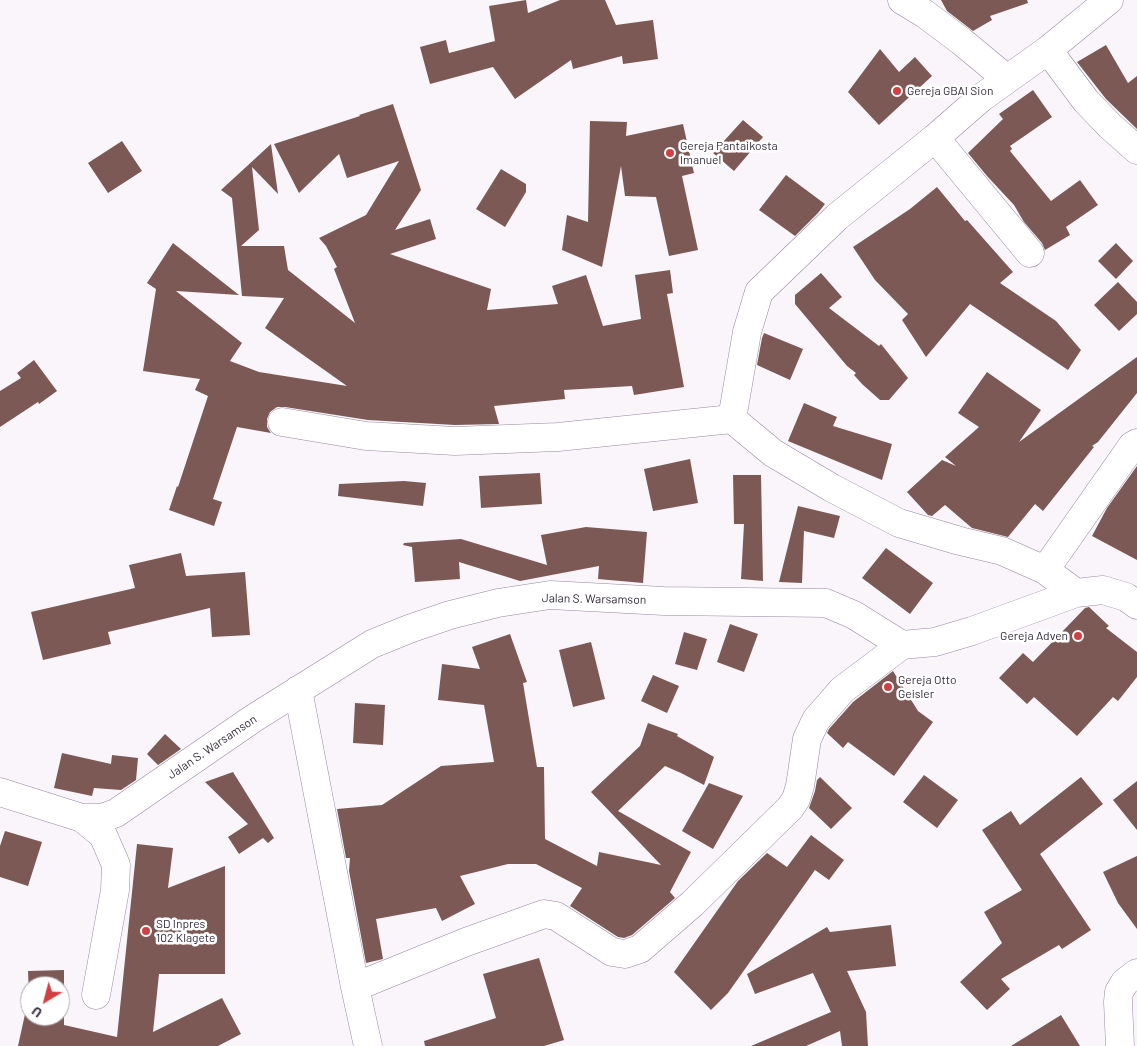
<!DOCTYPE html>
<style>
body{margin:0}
#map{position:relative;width:1137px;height:1046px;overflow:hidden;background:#f9f5fb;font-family:Barlow,sans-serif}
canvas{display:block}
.north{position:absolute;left:20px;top:976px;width:50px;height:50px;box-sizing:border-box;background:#fff;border:1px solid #aeabb0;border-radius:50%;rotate:217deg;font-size:14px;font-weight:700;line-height:20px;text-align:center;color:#342d39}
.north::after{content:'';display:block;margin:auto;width:18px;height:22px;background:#d14143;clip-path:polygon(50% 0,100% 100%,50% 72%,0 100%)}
</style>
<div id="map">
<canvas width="1137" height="1046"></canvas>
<div class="north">U</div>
</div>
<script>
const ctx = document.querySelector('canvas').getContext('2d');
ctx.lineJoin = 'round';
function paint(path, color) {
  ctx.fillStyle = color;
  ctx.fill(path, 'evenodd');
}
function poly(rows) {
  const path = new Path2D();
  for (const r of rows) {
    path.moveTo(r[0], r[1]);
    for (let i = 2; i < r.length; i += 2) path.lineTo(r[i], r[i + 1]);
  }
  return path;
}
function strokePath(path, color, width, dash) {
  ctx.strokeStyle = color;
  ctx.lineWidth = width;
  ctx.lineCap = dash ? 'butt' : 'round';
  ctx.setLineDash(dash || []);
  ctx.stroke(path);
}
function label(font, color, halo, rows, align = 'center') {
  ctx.font = font + ' Barlow,sans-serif';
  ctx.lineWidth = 5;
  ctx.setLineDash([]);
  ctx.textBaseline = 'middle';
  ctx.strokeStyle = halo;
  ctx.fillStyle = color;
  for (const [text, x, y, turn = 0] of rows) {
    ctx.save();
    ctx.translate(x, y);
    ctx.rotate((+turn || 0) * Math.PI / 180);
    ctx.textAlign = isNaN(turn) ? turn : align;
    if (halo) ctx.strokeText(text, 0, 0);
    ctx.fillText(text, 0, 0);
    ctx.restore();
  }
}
paint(poly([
 [526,0,528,13,560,0,605,0,616,25,653,20,658,59,623,64,622,56,573,69,571,60,515,99,493,67,430,84,420,47,446,40,449,53,495,41,489,6],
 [941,0,1027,0,1028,3,990,16,992,20,973,31,947,11],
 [1106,45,1128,83,1137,76,1137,129,1106,99,1077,62],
 [880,49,899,72,915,57,932,76,879,125,848,92],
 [1033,90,1052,117,1010,146,1012,149,1010,151,1051,201,1080,180,1098,205,1066,227,1070,235,1045,250,1042,243,1024,222,1014,205,987,176,968,153,1003,119,999,114],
 [393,104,421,190,395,230,430,219,436,239,390,254,491,289,487,310,558,304,552,286,586,275,603,326,641,319,635,275,670,270,673,293,667,294,684,387,634,395,632,386,564,390,565,399,494,406,499,424,455,425,368,420,285,407,277,407,270,412,267,419,267,427,271,433,237,427,213,499,222,502,214,526,169,510,177,486,178,487,208,396,195,390,200,379,143,371,156,289,147,283,173,243,239,295,176,291,242,343,230,361,259,372,347,386,265,328,284,298,242,296,232,198,221,190,271,144,278,194,252,167,259,230,241,246,284,246,288,270,355,323,334,269,337,267,326,246,319,238,366,215,399,161,347,178,339,154,299,193,274,144,360,116,359,115],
 [743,120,763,137,734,171,713,153],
 [590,121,627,122,626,136,683,124,694,173,682,176,698,250,669,256,656,197,625,196,621,166,602,267,562,250,567,215,588,222],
 [122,141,142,171,108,193,88,163],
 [501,169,526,184,526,192,505,227,476,209],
 [786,175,825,204,818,213,795,236,759,210],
 [937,187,965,221,967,220,1013,272,1000,283,1056,321,1081,350,1068,370,970,304,926,357,902,320,908,314,875,280,853,247,910,209],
 [1116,243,1133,261,1116,279,1098,261],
 [821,273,842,297,829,308,879,346,881,344,908,378,889,400,880,400,862,384,854,375,856,373,847,366,795,304,795,295],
 [1118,282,1137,302,1137,314,1119,331,1094,305],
 [764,333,803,349,790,380,757,365,762,338],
 [1137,357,1137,393,1098,442,1092,446,1094,447,1043,511,1035,504,1008,537,972,528,945,505,932,516,928,515,907,492,942,460,956,466,945,457,979,427,958,413,987,372,1041,410,1019,442],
 [34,360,57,391,39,404,38,402,0,427,0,391,21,378,17,373],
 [804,403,837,417,833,426,892,444,882,480,788,441],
 [690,459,698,503,653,511,644,469],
 [1137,466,1137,560,1092,536,1107,508],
 [540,473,542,504,481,508,479,476],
 [733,475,761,475,763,581,741,579,744,524,734,524],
 [404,481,426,483,423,506,338,496,339,484],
 [798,506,840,516,834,538,804,531,802,583,779,582],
 [586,527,647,532,643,583,598,579,599,566,520,581,459,562,460,579,415,582,412,547,403,545,404,543,461,539,547,565,541,535],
 [886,548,933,583,910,614,862,578],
 [181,553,186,576,245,572,250,635,212,637,210,608,108,632,111,644,43,660,31,612,135,588,129,565],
 [1089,607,1109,626,1106,628,1137,652,1137,677,1118,701,1113,697,1077,736,1034,697,1027,704,999,678,1023,653,1033,662,1085,608],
 [730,624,758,634,744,672,717,662],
 [684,632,707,639,697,670,675,664],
 [510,634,527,682,523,683,537,767,544,767,545,839,597,866,599,852,661,865,591,792,640,746,648,723,678,734,677,736,714,757,704,785,681,773,665,766,618,811,691,852,670,892,675,898,632,935,624,938,618,937,570,906,582,888,536,864,508,864,460,876,475,904,442,921,436,908,376,919,383,959,366,963,349,871,350,858,346,858,337,809,382,805,441,766,494,762,484,705,438,700,442,664,480,669,472,647],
 [591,642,605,699,573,707,559,650],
 [893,671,918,711,933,722,894,776,848,742,843,748,827,733,829,729,853,702],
 [653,675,679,686,667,713,641,701],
 [355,703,385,705,383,745,353,743],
 [165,734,181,749,158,765,147,754],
 [62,753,111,764,112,755,138,758,136,780,121,790,94,788,92,796,54,788],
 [233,772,274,838,268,843,263,838,239,854,228,837,248,824,205,782],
 [924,775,958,800,937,828,903,802],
 [820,777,852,808,831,829,809,808,815,791,817,780],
 [1081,777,1103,804,1040,854,1091,930,1062,949,1059,945,1001,979,1010,989,987,1010,960,982,1002,943,984,912,1022,890,982,830,1011,811,1020,825],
 [1137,781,1137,830,1113,800],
 [709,783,743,796,713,849,682,831],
 [5,831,42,842,28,886,0,877,0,846],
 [811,835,844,860,829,880,815,870,728,993,711,1010,674,972,738,881,767,853,787,867],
 [137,844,173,848,168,888,225,866,225,974,159,974,153,1032,222,998,241,1034,218,1046,18,1046,29,996,28,971,64,970,64,1025,117,1037],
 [30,986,60,986,60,1016,30,1016],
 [1137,856,1137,929,1118,903,1103,872],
 [891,925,896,966,847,971,866,1012,868,1046,842,1046,840,1031,806,1046,751,1046,831,1012,813,973,755,994,747,974,827,927,830,932],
 [539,958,564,1040,544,1046,425,1046,424,1041,496,1018,483,974],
 [1061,1015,1080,1046,1011,1046]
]), '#7c5955');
const minor = poly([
 [902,0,925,14,961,41,1007,79],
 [1048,50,1086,101,1110,126,1137,150],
 [935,138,1030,253],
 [732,419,747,332,759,292,837,217,935,138,981,98,1048,50,1109,0],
 [282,422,366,436,455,441,558,437,732,419,773,453,832,488,899,523,960,541,1002,551,1045,570,1076,593],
 [1045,570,1132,446,1137,443],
 [298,690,355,987,368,1046],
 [0,792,82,818,102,818,116,813,254,718,372,644,409,629,450,615,498,603,550,595,664,601,826,603,854,615,902,645,935,642,972,631,1076,593,1103,590,1126,597,1137,605],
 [82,818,103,835,116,865,115,890,96,995],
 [355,987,466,942,544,914,556,916,612,952,625,954,640,949,692,904,790,808,796,799,800,786,807,739,816,720,842,690,902,645],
 [1120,1046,1118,1002,1119,992,1125,982,1137,973]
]);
strokePath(minor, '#9987a4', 29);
strokePath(minor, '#fff', 28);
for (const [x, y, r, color] of [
 [897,91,5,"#d14143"],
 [670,153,5,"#d14143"],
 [1078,636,5,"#d14143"],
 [888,687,5,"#d14143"],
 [146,931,5,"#d14143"]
]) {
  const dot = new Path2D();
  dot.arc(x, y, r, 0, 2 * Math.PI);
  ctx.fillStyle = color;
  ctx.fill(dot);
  strokePath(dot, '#fff', 2);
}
label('12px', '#342d39', '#fff', [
 ["Gereja GBAI Sion",907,91],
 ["Gereja Pantaikosta",680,146],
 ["Imanuel",680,160],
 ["Gereja Adven",1068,636,"right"],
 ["Gereja Otto",898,680],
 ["Geisler",898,694],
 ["SD Inpres",156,924],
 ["102 Klagete",156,938]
], 'left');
label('12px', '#342d39', '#fff', [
 ["Jalan S. Warsamson",594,599,1],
 ["Jalan S. Warsamson",212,747,-34]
]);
</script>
